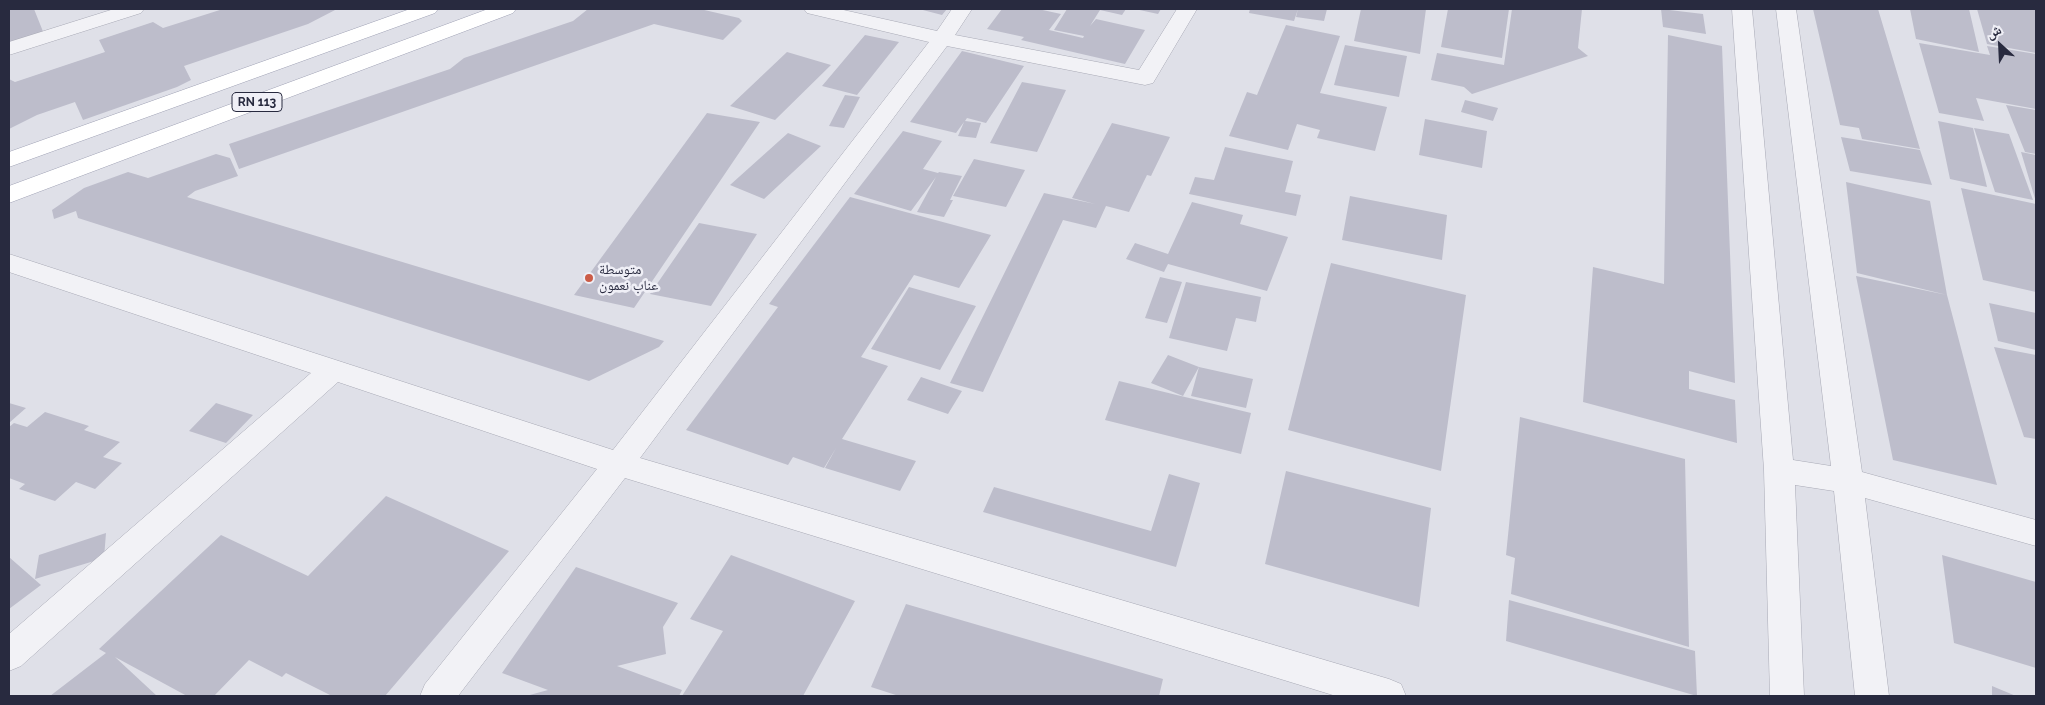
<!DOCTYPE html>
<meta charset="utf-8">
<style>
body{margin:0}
#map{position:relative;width:2045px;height:705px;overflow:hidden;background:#dfe0e8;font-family:Raleway,"Noto Naskh Arabic",sans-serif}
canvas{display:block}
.frame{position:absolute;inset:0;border:10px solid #282a3f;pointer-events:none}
.north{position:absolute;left:1975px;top:20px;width:50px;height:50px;-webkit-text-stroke:4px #efeff6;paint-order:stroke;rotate:335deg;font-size:14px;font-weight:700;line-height:20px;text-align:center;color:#282a3f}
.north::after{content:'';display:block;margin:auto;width:18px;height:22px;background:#282a3f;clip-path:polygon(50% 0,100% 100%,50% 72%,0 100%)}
</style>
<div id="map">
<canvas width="2045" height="705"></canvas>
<div class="frame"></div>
<div class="north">ش</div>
</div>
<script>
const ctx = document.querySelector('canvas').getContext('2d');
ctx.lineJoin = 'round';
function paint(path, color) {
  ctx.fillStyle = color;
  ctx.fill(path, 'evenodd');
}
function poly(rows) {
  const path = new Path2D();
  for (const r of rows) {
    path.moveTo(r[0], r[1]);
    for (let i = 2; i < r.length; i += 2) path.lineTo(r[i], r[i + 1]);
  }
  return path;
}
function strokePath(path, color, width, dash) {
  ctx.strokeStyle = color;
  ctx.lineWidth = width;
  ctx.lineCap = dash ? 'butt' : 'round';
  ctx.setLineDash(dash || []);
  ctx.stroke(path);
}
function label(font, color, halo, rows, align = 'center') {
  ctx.font = font + ' Raleway,"Noto Naskh Arabic",sans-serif';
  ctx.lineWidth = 5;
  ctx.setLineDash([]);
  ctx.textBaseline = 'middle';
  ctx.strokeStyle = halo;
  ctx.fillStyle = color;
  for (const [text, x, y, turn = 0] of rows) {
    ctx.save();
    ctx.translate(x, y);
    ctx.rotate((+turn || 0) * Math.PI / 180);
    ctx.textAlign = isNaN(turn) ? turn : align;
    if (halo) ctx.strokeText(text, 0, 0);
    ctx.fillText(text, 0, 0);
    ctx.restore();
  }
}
paint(poly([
 [9,9,34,9,44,34,9,45],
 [223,9,337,9,308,24,184,66,191,80,177,87,83,120,75,102,37,115,9,129,9,79,15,82,105,52,99,40,153,22,163,28],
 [588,9,700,9,739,18,742,21,723,40,654,24,239,169,229,144,450,69,464,58,573,21],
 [919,9,947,9,942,15],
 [1002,9,1038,9,1061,14,1049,30,1083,38,1084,36,1054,30,1067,9,1126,9,1122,15,1100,10,1090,26,1096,19,1145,30,1125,64,1021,40,1024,37,987,29],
 [1135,9,1161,9,1158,14],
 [1250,9,1298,9,1294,21,1249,13],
 [1298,9,1327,9,1324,21,1296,17],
 [1361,9,1426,9,1420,54,1354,41],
 [1448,9,1509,9,1502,58,1441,47],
 [1512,9,1582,9,1578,48,1588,56,1472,94,1464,87,1431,80,1437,53,1504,65],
 [1661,9,1703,14,1706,34,1663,27],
 [1813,9,1878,9,1920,149,1862,139,1859,128,1840,125],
 [1910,9,1969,9,1979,52,1916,39],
 [1977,9,2035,9,2036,53,1987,44],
 [1286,25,1340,36,1320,93,1387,107,1375,151,1317,138,1320,130,1297,124,1288,150,1229,136,1247,92,1257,95],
 [865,35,899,42,857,95,822,86],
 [1668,35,1722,46,1735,383,1689,371,1689,389,1735,400,1737,443,1583,402,1593,267,1664,284],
 [1919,43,1990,55,1987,46,2036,54,2036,109,1976,98,1984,121,1939,113],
 [1345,45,1407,56,1399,97,1334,85],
 [962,51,1024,66,986,123,967,118,965,121,981,123,976,138,958,136,964,122,956,133,910,122],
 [787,52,831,65,775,120,730,106],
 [1022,82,1066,90,1037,152,990,143],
 [845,95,860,97,844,128,829,126],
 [1465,100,1498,108,1493,121,1461,112],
 [2006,105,2036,110,2036,154,2025,152],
 [707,113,760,122,634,308,574,295],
 [1425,119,1487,131,1482,168,1419,155],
 [1938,121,1973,128,1987,187,1950,179],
 [1112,123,1170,137,1151,176,1147,175,1129,212,1106,206,1096,228,1063,220,983,392,950,383,1044,193,1095,204,1072,198],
 [1974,128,2009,134,2033,200,1995,192],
 [903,131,942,141,923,169,938,173,939,172,962,176,950,200,953,200,944,217,917,212,936,177,911,211,854,194],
 [788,133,821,146,764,199,730,185],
 [1841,137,1920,150,1932,185,1850,171],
 [1225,147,1293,161,1285,192,1301,195,1296,216,1189,194,1195,177,1214,180],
 [2021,152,2036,155,2036,202],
 [216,154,230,158,238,176,195,191,187,197,664,341,659,347,589,381,78,218,76,211,54,219,52,210,84,188,128,172,148,178],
 [974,159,1025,170,1006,207,953,196],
 [1846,182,1930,201,1947,295,1857,273],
 [1961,188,2036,204,2036,292,1983,280],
 [1350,196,1447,215,1442,260,1342,240],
 [850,197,991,235,959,288,914,275,861,357,888,366,842,439,916,461,900,491,825,468,836,448,824,468,793,457,788,465,686,430,778,307,769,304],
 [1192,202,1243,215,1240,224,1288,237,1267,291,1168,264,1164,272,1126,259,1135,243,1168,254],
 [699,223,757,234,711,306,650,294],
 [1331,263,1466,295,1441,471,1288,430],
 [1856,276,1947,295,1997,485,1893,460],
 [1160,277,1182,282,1167,323,1145,318],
 [1186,282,1261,297,1256,322,1236,318,1227,351,1169,338],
 [909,287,976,306,940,370,871,349],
 [1989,303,2036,313,2036,350,1998,341],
 [1994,347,2036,355,2036,439,2024,437],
 [1168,355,1199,367,1253,379,1246,408,1191,396,1199,367,1183,396,1151,383],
 [921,377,962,391,948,414,907,400],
 [1119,381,1251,413,1241,454,1105,420],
 [9,403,26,408,9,423],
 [216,403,253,415,226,443,189,431],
 [45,412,89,426,84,430,120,442,103,457,122,463,95,489,76,482,55,501,19,489,25,484,9,478,9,427,14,423,27,427],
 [1520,417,1685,459,1689,647,1511,594,1515,558,1506,555],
 [1286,471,1431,508,1419,607,1265,564],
 [1169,474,1200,483,1176,567,983,512,994,487,1151,531],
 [386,496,509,551,385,696,332,696,286,673,282,677,249,660,214,696,187,696,115,657,157,696,50,696,106,653,99,649,221,535,308,576],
 [106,533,104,558,35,579,39,555],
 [731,555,855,601,803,696,682,696,723,631,690,619],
 [1942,555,2036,582,2036,668,1954,643],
 [9,557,41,585,9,609],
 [576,567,678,603,663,627,666,654,617,666,682,690,679,696,526,696,548,690,502,673],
 [1509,600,1695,651,1697,696,1506,641],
 [906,604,1163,679,1159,696,899,696,871,687],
 [1992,686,2016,696,1992,696]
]), '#bdbdcb');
const minor = poly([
 [114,9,144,9,141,13,9,55,9,42,114,9],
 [804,9,839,9,937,31,952,9,972,9,955,35,1139,70,1177,9,1197,9,1156,78,1153,83,1145,85,947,46,640,458,1389,679,1401,684,1406,696,1336,696,625,478,458,696,420,696,425,684,597,469,338,382,21,666,9,671,9,634,311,373,9,272,9,254,613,450,929,42,807,13,804,9],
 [1732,9,1752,9,1793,460,1831,466,1776,9,1796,9,1862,472,2036,520,2036,546,1865,498,1889,696,1855,696,1834,491,1795,485,1804,696,1770,696,1764,470,1732,9]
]);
const major = poly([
 [410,9,438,9,435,13,9,167,9,152,410,9],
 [488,9,516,9,513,13,9,203,9,186,488,9]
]);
strokePath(minor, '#a8a9b5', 1);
strokePath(major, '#9fa1b4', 1);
paint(minor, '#f2f2f6');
paint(major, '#fff');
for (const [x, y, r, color] of [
 [589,278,5,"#cb5c47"]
]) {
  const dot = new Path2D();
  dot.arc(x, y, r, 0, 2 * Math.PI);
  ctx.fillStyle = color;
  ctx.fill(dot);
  strokePath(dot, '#efeff6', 2);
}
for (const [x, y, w] of [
 [257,102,50]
]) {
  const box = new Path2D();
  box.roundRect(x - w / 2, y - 9.5, w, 19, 4);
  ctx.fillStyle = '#efeff6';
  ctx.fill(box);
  strokePath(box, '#282a3f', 1);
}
label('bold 12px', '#282a3f', null, [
 ["RN 113",257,102]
]);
label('14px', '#282a3f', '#efeff6', [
 ["متوسطة",599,270],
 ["عناب نعمون",599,286]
], 'left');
</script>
